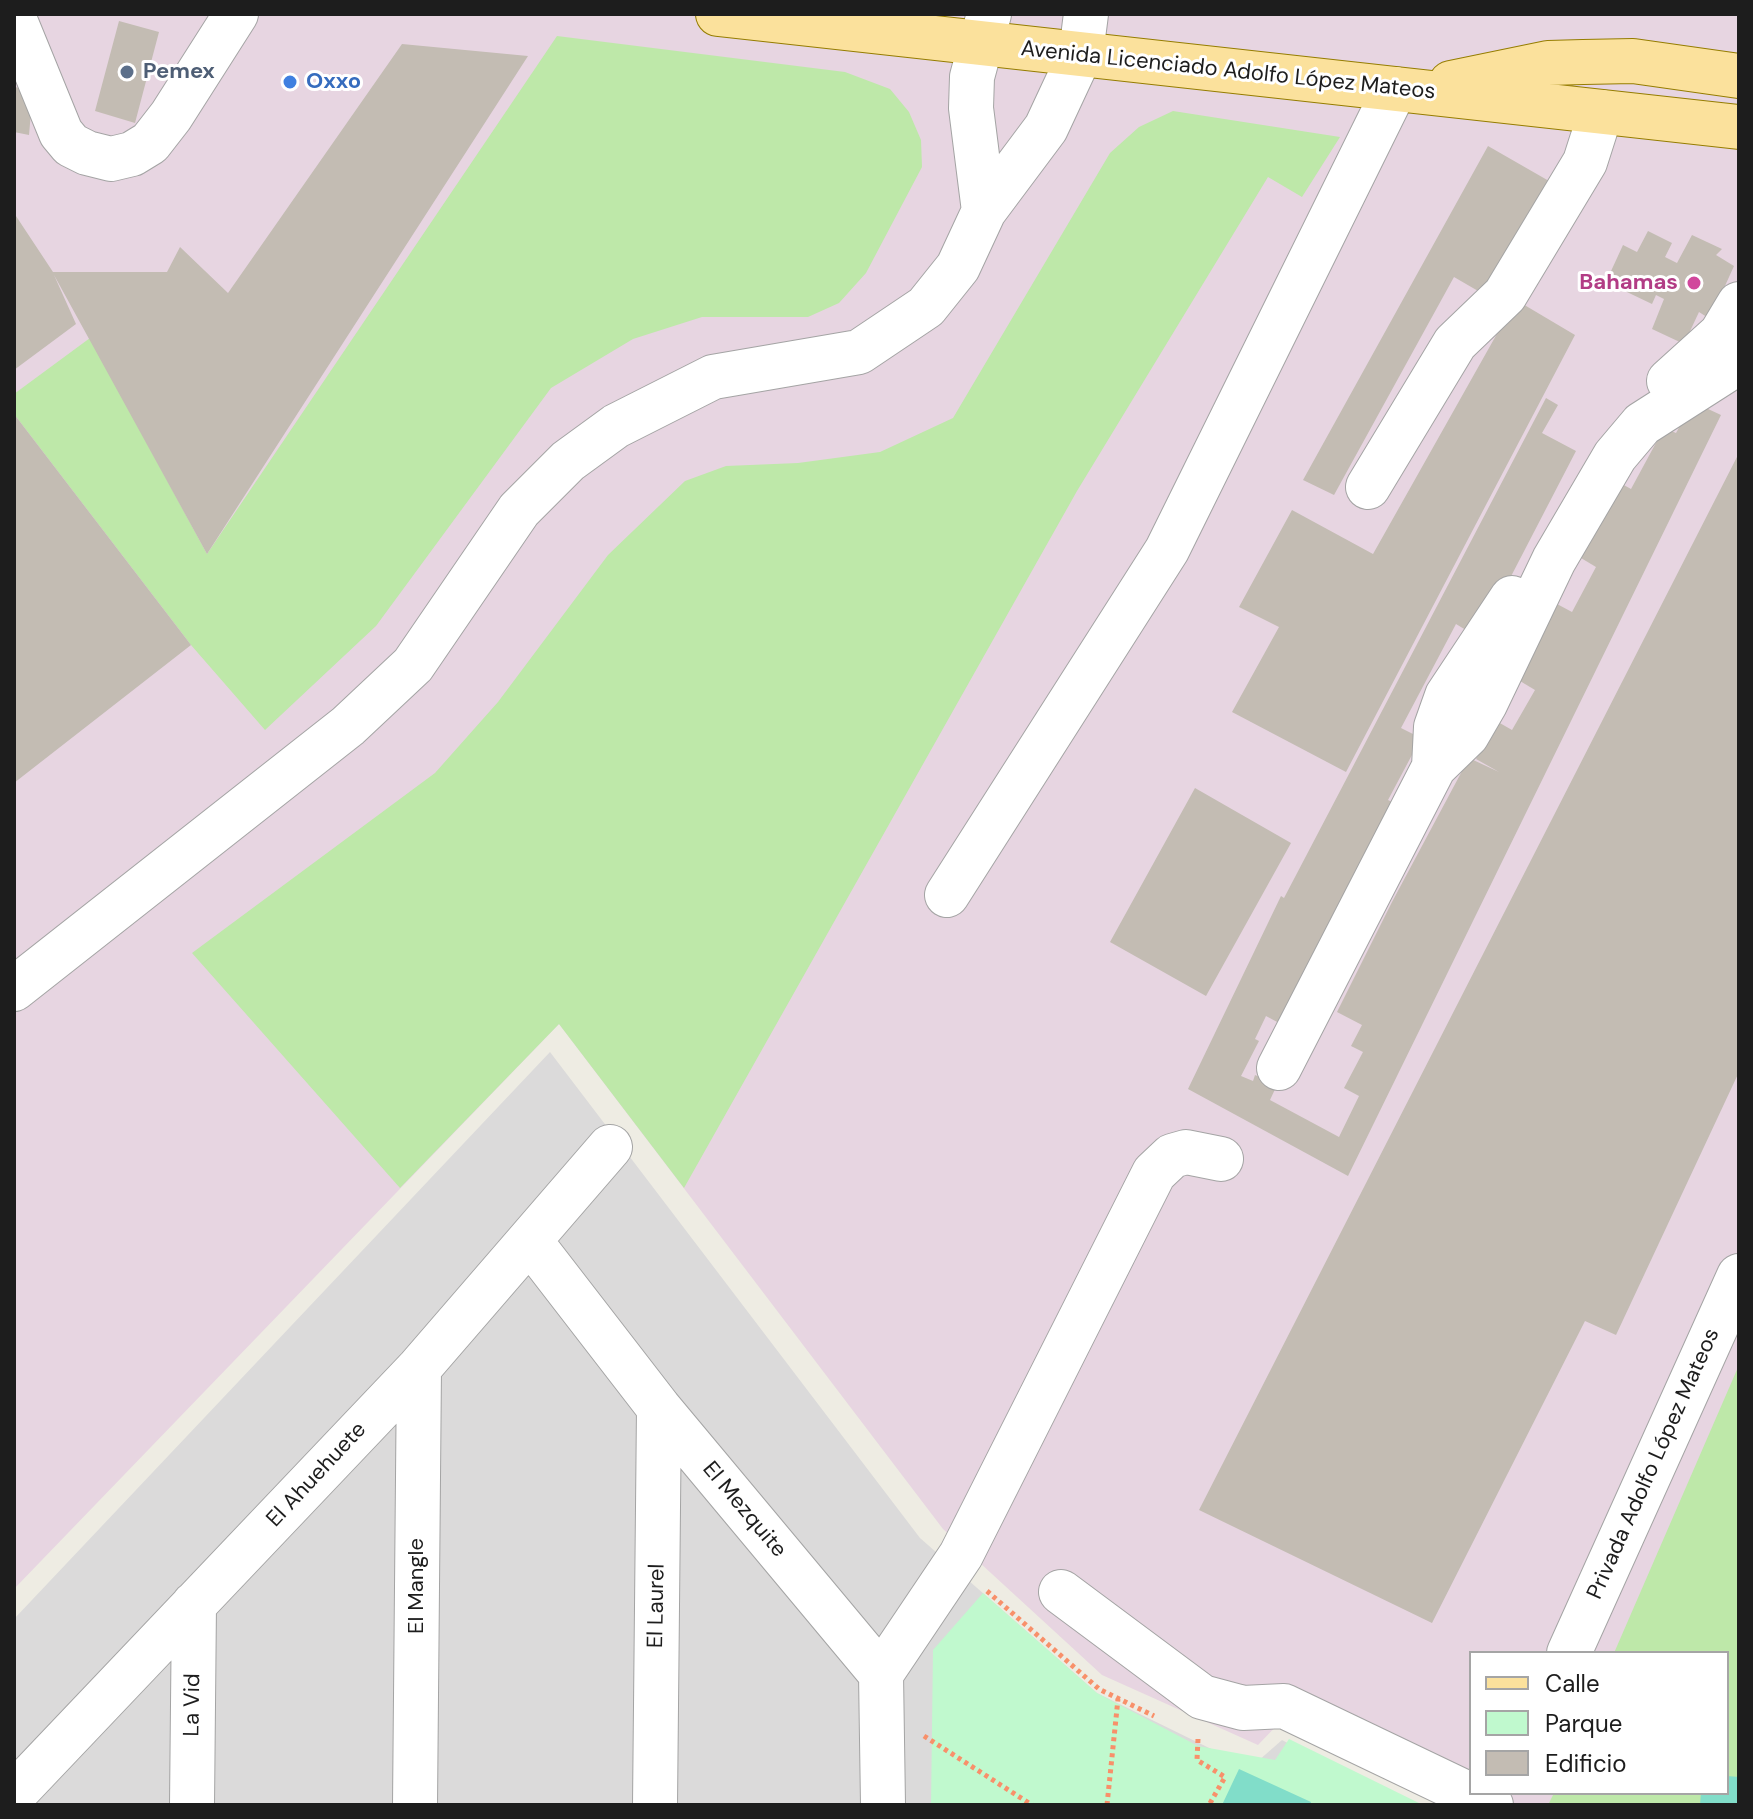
<!DOCTYPE html>
<meta charset="utf-8">
<style>
body{margin:0}
#map{position:relative;width:1753px;height:1819px;overflow:hidden;background:#eeece3;font-family:"DM Sans",sans-serif}
canvas{display:block}
.frame{position:absolute;inset:0;border:16px solid #1d1d1d;pointer-events:none}
.legend{position:absolute;left:1469px;top:1651px;width:260px;height:144px;box-sizing:border-box;background:#fff;border:2px solid #a5a5a5;margin:0;padding:10px 14px;list-style:none;font-size:24px;color:#1d1d1d}
.legend li{display:flex;align-items:center;gap:16px;height:40px}
.legend b{width:40px;border:2px solid #a5a5a5}
</style>
<div id="map">
<canvas width="1753" height="1819"></canvas>
<div class="frame"></div>
<ul class="legend">
<li><b style="height:10px;background:#fbe19c"></b>Calle</li>
<li><b style="height:22px;background:#c0f9ce"></b>Parque</li>
<li><b style="height:22px;background:#c3bcb3"></b>Edificio</li>
</ul>
</div>
<script>
const ctx = document.querySelector('canvas').getContext('2d');
ctx.lineJoin = 'round';
function paint(path, color) {
  ctx.fillStyle = color;
  ctx.fill(path, 'evenodd');
}
function poly(rows) {
  const path = new Path2D();
  for (const r of rows) {
    path.moveTo(r[0], r[1]);
    for (let i = 2; i < r.length; i += 2) path.lineTo(r[i], r[i + 1]);
  }
  return path;
}
function strokePath(path, color, width, dash) {
  ctx.strokeStyle = color;
  ctx.lineWidth = width;
  ctx.lineCap = dash ? 'butt' : 'round';
  ctx.setLineDash(dash || []);
  ctx.stroke(path);
}
function label(font, color, halo, rows, align = 'center') {
  ctx.font = font + ' "DM Sans",sans-serif';
  ctx.lineWidth = 6;
  ctx.setLineDash([]);
  ctx.textBaseline = 'middle';
  ctx.strokeStyle = halo;
  ctx.fillStyle = color;
  for (const [text, x, y, turn = 0] of rows) {
    ctx.save();
    ctx.translate(x, y);
    ctx.rotate((+turn || 0) * Math.PI / 180);
    ctx.textAlign = isNaN(turn) ? turn : align;
    if (halo) ctx.strokeText(text, 0, 0);
    ctx.fillText(text, 0, 0);
    ctx.restore();
  }
}
paint(poly([
 [550,1052,920,1538,1097,1693,1250,1768,1282,1740,1404,1805,14,1805,14,1619]
]), '#dbdada');
paint(poly([
 [14,14,1739,14,1739,1805,1456,1805,1284,1718,1258,1745,1102,1675,943,1529,559,1024,14,1589],
 [1471,1653,1727,1653,1727,1793,1471,1793]
]), '#e7d5e1');
paint(poly([
 [557,36,845,72,890,89,909,112,921,140,922,167,866,273,839,303,808,317,702,317,633,339,551,388,376,626,265,730,191,645,14,414,14,394,90,338,207,554],
 [1173,111,1340,137,1302,197,1268,177,1077,491,684,1188,559,1024,400,1188,192,953,435,773,498,702,608,555,685,481,726,466,798,463,880,452,953,418,1110,153,1139,127],
 [1739,1365,1739,1805,1548,1805,1554,1793,1727,1793,1727,1653,1614,1653]
]), '#bee8a9');
paint(poly([
 [983,1593,1097,1693,1198,1746,1275,1760,1289,1739,1423,1805,931,1805,933,1650]
]), '#c0f9ce');
paint(poly([
 [1239,1769,1311,1802,1310,1805,1222,1805],
 [1727,1776,1739,1777,1739,1805,1700,1805,1701,1793,1727,1793]
]), '#81ddc9');
paint(poly([
 [119,21,159,32,135,123,95,111],
 [402,44,528,56,207,554,54,275,76,324,14,370,14,213,53,272,167,272,180,247,228,293],
 [14,87,33,90,29,135,14,132],
 [1488,146,1549,181,1485,295,1454,277,1334,495,1303,480],
 [1648,231,1672,243,1665,257,1677,263,1692,235,1722,249,1716,255,1734,266,1710,319,1699,312,1684,344,1652,329,1664,299,1656,295,1652,304,1606,282,1623,245,1637,252],
 [1516,300,1575,335,1346,772,1232,712,1279,627,1239,607,1292,510,1373,554],
 [1546,398,1558,405,1542,433,1576,451,1479,638,1456,624,1401,728,1421,738,1388,800,1392,802,1279,1023,1266,1016,1255,1039,1259,1041,1241,1076,1253,1081,1255,1075,1277,1085,1270,1100,1339,1137,1359,1096,1344,1088,1363,1052,1351,1046,1362,1025,1337,1012,1392,902,1469,758,1499,772,1476,759,1498,722,1512,730,1535,690,1520,681,1557,604,1572,612,1596,567,1581,558,1622,484,1631,489,1664,428,1676,433,1693,402,1721,415,1348,1176,1188,1089,1281,896,1284,898],
 [14,414,191,645,14,783],
 [1739,453,1739,1072,1616,1335,1585,1321,1432,1623,1199,1510],
 [1195,788,1291,843,1206,996,1110,942]
]), '#c3bcb3');
const minor = poly([
 [14,18,61,133,71,145,87,153,111,159,132,154,150,143,171,116,236,14],
 [984,211,971,108,972,77,989,14],
 [1669,381,1721,334,1739,304],
 [1368,487,1455,343,1505,295,1585,162,1601,112],
 [1434,767,1436,727,1447,696,1512,598],
 [947,895,1167,550,1395,89],
 [14,989,348,726,413,665,519,510,568,461,616,426,713,377,859,352,926,307,958,267,984,211,1046,128,1081,53,1086,14],
 [1279,1068,1434,767,1467,735,1485,704,1554,560,1615,456,1642,424,1739,362],
 [530,1241,659,1408,881,1674,883,1805],
 [1061,1592,1202,1697,1243,1708,1284,1706,1491,1805],
 [1569,1653,1739,1276],
 [881,1674,961,1555,1154,1173,1172,1156,1186,1152,1221,1159],
 [14,1794,419,1368,610,1147],
 [192,1805,194,1604],
 [415,1805,419,1368],
 [655,1805,659,1408]
]);
const major = poly([
 [718,14,1739,127],
 [1451,83,1548,63,1583,62,1633,61,1739,76]
]);
strokePath(minor, '#a4a4a4', 46);
strokePath(major, '#957d01', 46);
strokePath(poly([
 [987,1591,1099,1689,1154,1716],
 [924,1736,1032,1805],
 [1198,1739,1197,1760,1225,1777,1209,1805],
 [1107,1805,1118,1699]
]), '#f8906a', 5, [4, 4]);
strokePath(minor, '#fff', 44);
strokePath(major, '#fbe19c', 44);
for (const [x, y, r, color] of [
 [127,72,8,"#5c6f8a"],
 [290,82,8,"#3f7fe0"],
 [1694,283,8,"#d1479c"]
]) {
  const dot = new Path2D();
  dot.arc(x, y, r, 0, 2 * Math.PI);
  ctx.fillStyle = color;
  ctx.fill(dot);
  strokePath(dot, '#fff', 3);
}
label('22px', '#1d1d1d', '#fff', [
 ["Avenida Licenciado Adolfo López Mateos",1228,71,6],
 ["Privada Adolfo López Mateos",1654,1464,-66],
 ["El Ahuehuete",317,1475,-47],
 ["El Mezquite",744,1510,50],
 ["El Mangle",417,1586,-90],
 ["El Laurel",657,1606,-89],
 ["La Vid",193,1705,-89]
]);
label('bold 22px', '#4e5e75', '#fff', [
 ["Pemex",143,72]
], 'left');
label('bold 22px', '#366cbe', '#fff', [
 ["Oxxo",306,82]
], 'left');
label('bold 22px', '#b23c85', '#fff', [
 ["Bahamas",1678,283]
], 'right');
</script>
